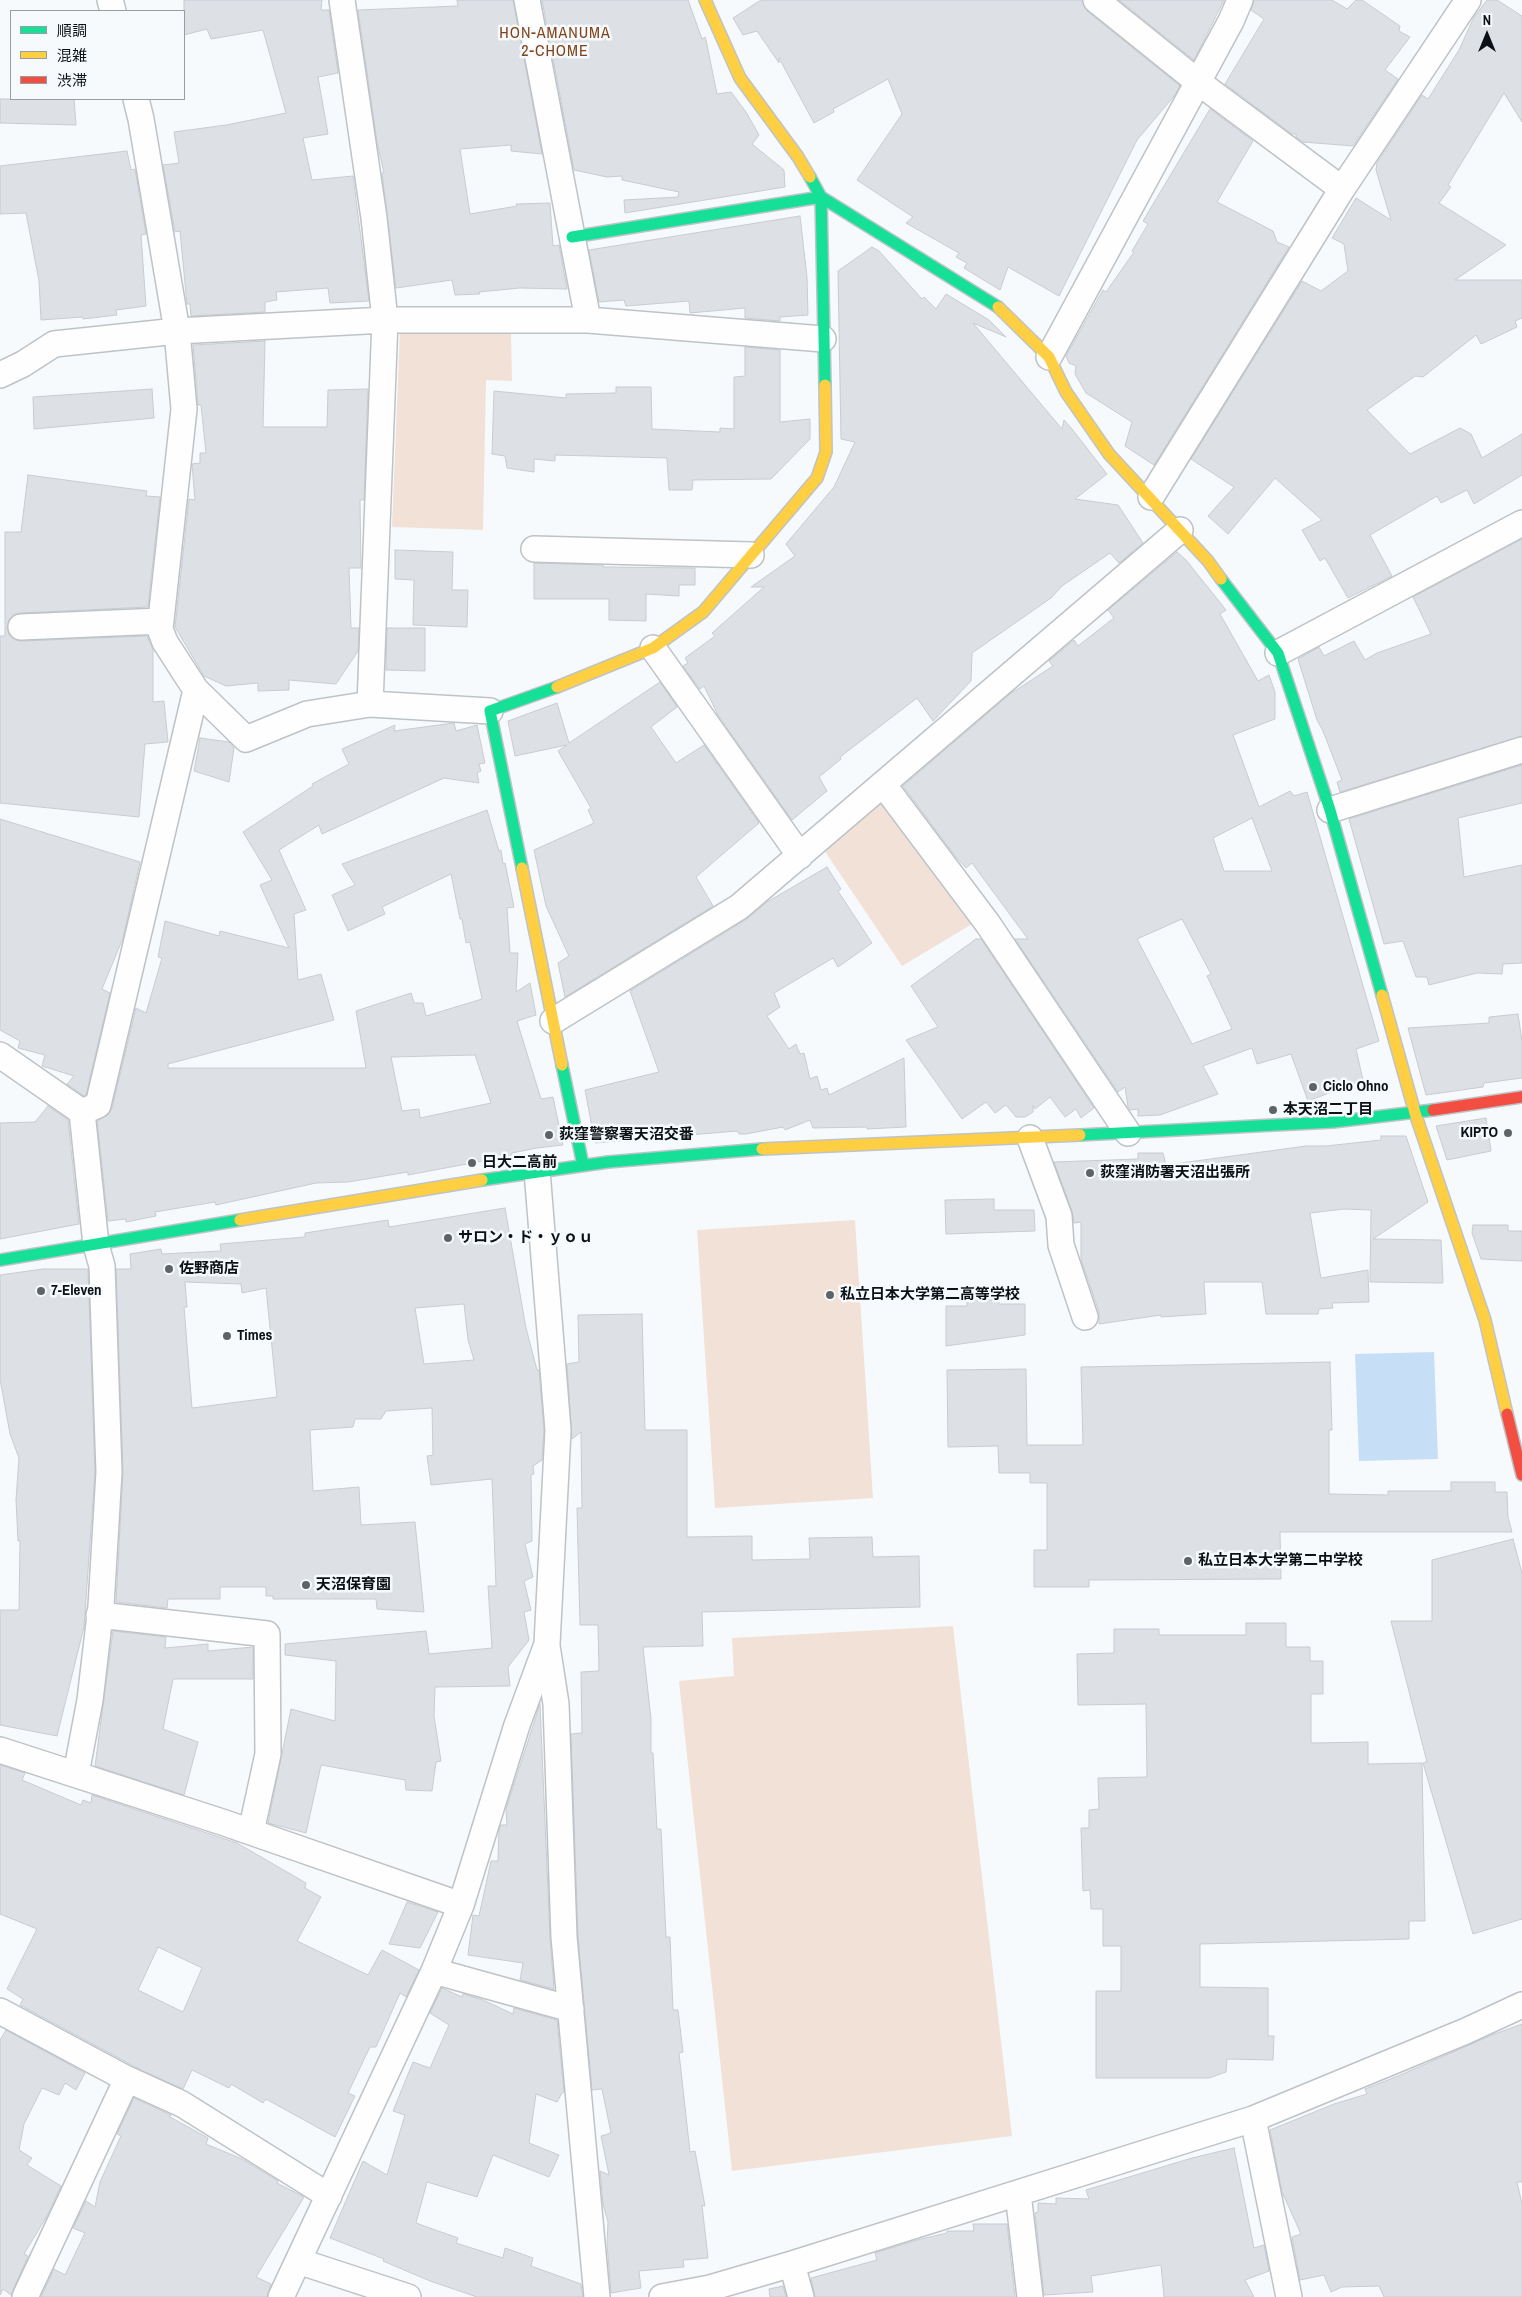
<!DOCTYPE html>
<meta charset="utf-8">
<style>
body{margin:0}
#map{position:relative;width:1522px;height:2297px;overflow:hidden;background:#f7fafc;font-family:"Archivo Narrow","Noto Sans JP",sans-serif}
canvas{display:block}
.legend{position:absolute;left:10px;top:10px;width:175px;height:90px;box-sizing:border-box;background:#f6fafd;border:1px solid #989da1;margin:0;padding:6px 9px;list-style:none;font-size:15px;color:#0b1116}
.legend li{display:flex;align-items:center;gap:10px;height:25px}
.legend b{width:25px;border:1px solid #989da1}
.north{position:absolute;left:1462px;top:10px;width:50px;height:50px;-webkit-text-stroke:4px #f6fafd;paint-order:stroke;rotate:0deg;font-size:14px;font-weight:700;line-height:20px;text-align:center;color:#0b1116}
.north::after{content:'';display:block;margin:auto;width:18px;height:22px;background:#0b1116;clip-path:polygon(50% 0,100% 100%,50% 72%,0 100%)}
</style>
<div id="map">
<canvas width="1522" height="2297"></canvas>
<ul class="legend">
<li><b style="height:6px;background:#16e098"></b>順調</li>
<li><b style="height:6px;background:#ffcf43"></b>混雑</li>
<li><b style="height:6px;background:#f24e42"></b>渋滞</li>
</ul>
<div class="north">N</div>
</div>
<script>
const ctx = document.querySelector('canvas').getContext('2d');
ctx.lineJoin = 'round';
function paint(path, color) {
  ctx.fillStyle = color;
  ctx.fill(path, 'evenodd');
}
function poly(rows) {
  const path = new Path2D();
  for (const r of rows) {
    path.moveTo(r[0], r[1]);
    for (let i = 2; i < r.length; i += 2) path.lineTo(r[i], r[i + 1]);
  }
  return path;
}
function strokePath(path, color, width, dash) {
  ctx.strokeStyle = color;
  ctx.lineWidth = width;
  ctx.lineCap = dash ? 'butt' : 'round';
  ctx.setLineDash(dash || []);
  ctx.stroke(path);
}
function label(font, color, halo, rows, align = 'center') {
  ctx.font = font + ' "Archivo Narrow","Noto Sans JP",sans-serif';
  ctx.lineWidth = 5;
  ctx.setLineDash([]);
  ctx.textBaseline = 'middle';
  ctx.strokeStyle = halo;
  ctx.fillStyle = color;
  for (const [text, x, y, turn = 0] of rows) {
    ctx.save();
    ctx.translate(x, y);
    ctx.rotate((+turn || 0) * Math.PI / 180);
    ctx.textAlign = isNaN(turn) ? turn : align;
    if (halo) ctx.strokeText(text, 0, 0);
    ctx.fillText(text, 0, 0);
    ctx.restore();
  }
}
paint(poly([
 [400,330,511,333,512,381,486,380,483,530,392,527],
 [881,795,977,921,902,966,822,847],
 [855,1220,873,1498,715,1508,697,1230],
 [953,1626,1012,2136,732,2171,679,1681,734,1676,732,1638]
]), '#f2e1d7');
paint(poly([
 [1434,1352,1438,1459,1359,1461,1355,1354]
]), '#c6dff7');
const building = poly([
 [184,0,322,0,321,10,329,10,338,73,318,77,328,134,303,138,312,180,353,176,369,301,330,303,328,288,276,292,277,300,265,302,265,312,191,316,190,304,187,304,180,231,175,232,163,165,179,163,174,132,226,125,286,113,263,30,211,39,207,29,184,35,184,0],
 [457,0,513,0,542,154,511,151,511,145,460,149,470,214,517,206,516,204,550,203,553,246,559,245,567,289,520,288,479,292,480,294,455,295,452,280,396,288,382,173,384,173,377,142,358,10,458,6,457,0],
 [542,0,688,0,702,39,705,37,706,40,717,94,731,92,746,112,759,135,752,144,784,170,785,187,625,213,624,200,678,197,679,192,622,180,622,176,607,177,574,170,542,0],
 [761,0,1082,0,1087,11,1180,86,1175,95,1137,140,1059,296,1008,267,1000,290,964,268,967,263,956,257,959,253,906,223,913,217,857,180,902,114,888,79,833,109,834,112,814,123,779,58,779,63,757,31,743,35,733,18,761,0],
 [1119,0,1224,0,1194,60,1119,0],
 [1254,0,1332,0,1347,9,1356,0,1362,0,1400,26,1399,31,1410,37,1385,70,1398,79,1353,146,1303,142,1296,137,1296,134,1292,134,1225,84,1264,19,1251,10,1254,0],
 [1487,0,1497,0,1522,16,1522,122,1504,93,1448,185,1451,187,1439,203,1506,245,1455,280,1522,280,1522,318,1515,321,1517,327,1481,344,1476,335,1423,377,1415,376,1367,410,1410,454,1460,428,1471,434,1482,458,1522,434,1522,475,1474,504,1467,490,1441,503,1437,496,1370,535,1392,576,1348,598,1325,558,1320,561,1302,530,1322,520,1275,478,1228,534,1208,516,1234,487,1191,459,1302,281,1321,291,1348,271,1344,244,1332,238,1356,198,1391,220,1376,170,1377,163,1422,95,1428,99,1459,50,1474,17,1487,0],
 [0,99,74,99,76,125,0,123,0,99],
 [1210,109,1253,141,1217,202,1273,231,1277,242,1289,247,1154,465,1125,446,1132,422,1086,393,1075,374,1076,366,1069,363,1066,356,1103,290,1106,292,1134,252,1132,251,1148,224,1143,221,1210,109],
 [127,151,131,170,135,169,146,234,141,235,146,306,116,310,117,315,83,319,83,317,41,320,39,281,26,213,0,214,0,166,127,151],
 [800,216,807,277,808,315,780,317,780,321,745,318,745,308,690,313,689,301,626,306,624,300,599,302,589,250,800,216],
 [872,247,879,251,922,299,924,297,936,309,946,294,989,320,1006,337,973,323,1062,429,1064,420,1072,429,1107,474,1075,499,1118,505,1143,543,1119,563,1110,553,1062,586,1051,598,972,653,971,681,933,721,917,698,840,757,841,759,819,777,827,791,792,820,718,715,704,686,700,689,683,666,688,663,685,658,715,636,712,633,764,587,751,587,795,556,786,544,834,487,855,442,841,439,838,271,872,247],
 [265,341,263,427,327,427,328,390,368,389,364,500,360,500,361,568,349,568,351,628,359,628,358,651,336,684,289,680,289,690,258,691,258,683,226,686,204,676,175,627,189,499,195,500,192,464,200,463,200,453,206,453,201,405,198,405,193,345,265,341],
 [745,347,780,350,780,422,810,419,810,439,771,479,693,480,692,490,669,490,667,458,555,455,555,461,534,459,534,472,507,468,505,456,492,454,494,391,566,398,566,394,616,393,616,387,651,387,652,429,720,432,720,428,734,429,734,377,745,376,745,347],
 [152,389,154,418,34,429,33,397,152,389],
 [28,475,147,491,146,496,160,497,148,607,20,613,13,615,9,620,7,627,9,635,15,640,22,641,147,636,153,650,153,702,164,701,168,742,145,744,139,817,0,803,0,636,5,636,5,532,21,532,28,475],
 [1522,539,1522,736,1340,792,1337,782,1342,780,1323,731,1317,720,1298,659,1319,647,1324,656,1354,641,1365,660,1377,653,1431,634,1413,597,1522,539],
 [395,550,453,552,452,590,468,590,467,627,413,625,414,580,395,579,395,550],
 [1177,552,1186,560,1226,610,1220,614,1258,681,1269,675,1275,692,1275,719,1233,735,1259,807,1290,791,1294,796,1307,792,1379,1041,1356,1049,1363,1080,1308,1101,1291,1054,1257,1064,1252,1048,1203,1066,1218,1094,1160,1115,1138,1116,1138,1109,1130,1110,1128,1107,1125,1087,1118,1092,1015,939,1028,939,972,863,966,868,956,857,903,786,1010,694,1053,666,1049,661,1074,640,1078,646,1114,618,1108,610,1177,552],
 [1252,818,1272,871,1224,871,1213,838,1252,818],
 [1182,919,1211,974,1207,976,1232,1029,1192,1044,1137,939,1182,919],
 [534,563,603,565,603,567,695,568,695,585,679,585,679,596,646,594,646,621,609,620,609,599,534,599,534,563],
 [387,628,425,628,425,671,386,670,387,628],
 [660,682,677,707,651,727,676,763,704,745,759,823,696,877,713,906,565,997,558,963,569,956,546,906,534,850,594,823,588,810,591,808,558,751,567,745,515,756,508,721,557,703,569,743,660,682],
 [454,723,456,731,477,725,485,763,479,764,481,771,477,773,479,783,444,778,322,834,319,825,279,850,306,910,294,914,298,980,321,974,334,1020,168,1064,168,1068,366,1068,356,1011,411,993,414,1003,423,1003,426,1016,482,999,470,942,466,943,462,919,460,919,451,874,382,907,385,914,348,931,332,895,355,885,342,864,487,810,499,851,501,850,503,864,505,863,514,907,507,908,510,953,518,953,516,992,530,983,536,1015,517,1021,541,1099,553,1097,563,1145,537,1148,512,1153,512,1155,487,1159,488,1160,408,1175,408,1172,348,1182,316,1183,216,1205,215,1202,155,1212,156,1216,126,1222,126,1219,108,1221,97,1121,109,1114,112,1108,136,1008,146,1013,162,958,158,957,165,921,219,936,220,931,289,948,260,885,272,880,243,832,313,786,312,784,349,764,342,749,395,725,394,731,454,723],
 [475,1055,491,1103,420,1118,419,1109,402,1111,391,1057,475,1055],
 [200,738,229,742,234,748,229,782,194,771,200,738],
 [1522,765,1522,803,1458,818,1464,877,1522,865,1522,963,1503,964,1502,974,1477,973,1429,985,1427,977,1416,977,1403,941,1384,944,1349,819,1522,765],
 [0,819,140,862,123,938,102,989,110,993,86,1095,84,1096,67,1084,74,1076,42,1066,45,1055,18,1048,20,1041,0,1030,0,819],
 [827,867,841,889,838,891,872,943,838,967,833,958,774,993,780,1007,767,1016,789,1049,796,1044,800,1054,804,1053,810,1079,817,1076,821,1090,827,1088,829,1095,904,1058,906,1127,867,1129,867,1127,813,1128,810,1120,785,1130,783,1127,746,1134,739,1134,737,1131,595,1143,585,1090,659,1072,630,991,747,919,767,902,827,867],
 [976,939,981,939,1094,1108,1081,1118,1076,1109,1065,1117,1050,1097,1035,1109,1033,1105,1033,1112,1025,1117,1016,1117,1006,1105,995,1113,986,1102,962,1119,906,1040,938,1027,911,986,976,939],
 [1518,1014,1522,1041,1522,1078,1484,1083,1483,1087,1426,1095,1408,1028,1489,1023,1489,1017,1518,1014],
 [48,1106,68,1120,79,1224,0,1239,0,1123,35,1122,48,1106],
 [1486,1118,1491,1151,1447,1160,1436,1126,1486,1118],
 [1381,1136,1406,1136,1428,1202,1373,1239,1441,1240,1443,1283,1370,1282,1371,1210,1344,1209,1310,1213,1321,1278,1368,1270,1369,1302,1332,1303,1333,1308,1319,1309,1318,1314,1266,1314,1262,1282,1204,1282,1206,1314,1161,1317,1161,1315,1099,1324,1099,1312,1081,1259,1081,1222,1074,1223,1072,1211,1054,1162,1138,1159,1138,1153,1163,1153,1166,1165,1306,1146,1326,1146,1381,1140,1381,1136],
 [994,1199,994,1210,1034,1210,1035,1231,946,1234,945,1200,994,1199],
 [505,1208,526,1328,537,1370,539,1370,544,1430,542,1460,533,1466,534,1474,531,1475,532,1541,525,1544,533,1577,524,1581,531,1610,524,1612,529,1640,508,1667,510,1686,435,1687,434,1716,441,1761,436,1762,432,1791,406,1790,405,1780,321,1765,306,1833,268,1823,291,1709,335,1721,336,1661,285,1655,285,1644,426,1631,429,1654,492,1648,488,1586,496,1586,492,1479,431,1485,427,1456,433,1455,432,1408,386,1411,381,1419,355,1419,353,1427,310,1430,313,1491,359,1487,361,1525,415,1522,424,1612,377,1609,376,1599,273,1599,273,1596,266,1596,266,1587,220,1587,220,1599,168,1599,167,1608,116,1602,123,1472,116,1269,131,1269,130,1254,161,1249,162,1254,221,1251,220,1244,305,1237,305,1233,388,1220,389,1227,505,1208],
 [185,1282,241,1284,242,1293,266,1288,277,1397,192,1408,184,1307,187,1307,185,1282],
 [464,1304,468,1340,474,1360,424,1364,415,1308,464,1304],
 [1473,1225,1508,1225,1508,1231,1522,1231,1522,1261,1481,1259,1472,1233,1473,1225],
 [43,1269,88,1269,95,1472,84,1627,57,1736,0,1725,0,1610,19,1610,20,1541,18,1541,16,1500,19,1458,10,1434,0,1379,0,1275,43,1269],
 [967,1300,999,1300,999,1304,1025,1304,1025,1335,946,1346,946,1306,967,1306,967,1300],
 [642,1314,645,1430,687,1430,687,1537,752,1536,752,1560,810,1559,809,1538,872,1537,873,1557,919,1556,920,1607,702,1612,703,1646,643,1647,651,1719,651,1753,653,1753,657,1829,661,1829,666,1937,670,1937,673,2010,678,2010,683,2052,679,2053,690,2152,695,2151,705,2206,702,2205,708,2258,683,2260,684,2267,639,2271,641,2288,611,2293,607,2244,608,2222,603,2204,600,2171,609,2175,601,2136,611,2133,602,2089,592,2090,578,1936,571,1734,582,1733,581,1672,599,1671,598,1625,580,1625,577,1508,582,1508,581,1432,572,1439,567,1364,579,1362,578,1315,642,1314],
 [1330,1362,1332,1430,1329,1430,1329,1494,1388,1495,1388,1491,1451,1491,1451,1482,1495,1482,1495,1492,1507,1492,1508,1517,1512,1532,1280,1532,1281,1579,1089,1580,1089,1587,1034,1587,1034,1550,1047,1550,1047,1483,1030,1483,1030,1473,999,1473,998,1446,948,1447,947,1370,1026,1369,1027,1445,1083,1445,1081,1367,1330,1362],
 [1513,1539,1522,1573,1522,1919,1473,1934,1423,1763,1427,1762,1391,1621,1432,1621,1432,1560,1513,1539],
 [1246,1623,1286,1623,1286,1647,1310,1647,1310,1661,1323,1661,1323,1694,1311,1694,1311,1743,1368,1742,1368,1764,1422,1763,1425,1921,1409,1921,1409,1939,1200,1944,1200,1987,1268,1988,1268,2036,1274,2036,1273,2060,1227,2059,1226,2072,1209,2078,1096,2078,1096,1991,1121,1991,1121,1946,1103,1946,1103,1909,1091,1909,1090,1890,1083,1891,1081,1828,1089,1828,1089,1810,1099,1809,1098,1778,1147,1777,1146,1704,1078,1705,1077,1654,1114,1653,1114,1629,1159,1629,1159,1635,1246,1635,1246,1623],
 [113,1631,166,1637,165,1648,208,1644,208,1651,253,1647,253,1679,173,1679,163,1729,198,1742,184,1795,95,1766,113,1631],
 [540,1704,550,1938,554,1989,520,1980,523,1963,468,1955,473,1915,479,1916,491,1861,498,1861,499,1830,501,1825,507,1825,506,1809,540,1704],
 [0,1765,25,1773,22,1780,81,1805,83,1800,91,1803,92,1795,237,1843,306,1883,305,1888,321,1897,297,1941,368,1975,382,1950,419,1970,406,1997,400,1993,376,2047,370,2047,348,2093,355,2096,335,2137,266,2099,263,2103,231,2084,229,2088,192,2070,183,2089,143,2071,20,2005,23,1999,7,1989,37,1929,0,1914,0,1765],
 [158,1947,202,1968,183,2012,138,1990,158,1947],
 [407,1902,438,1912,420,1948,389,1944,407,1902],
 [442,1988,462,1997,463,1994,483,2000,513,2014,514,2008,557,2020,564,2092,562,2093,557,2102,536,2094,529,2143,559,2155,549,2177,493,2155,477,2197,427,2182,416,2223,458,2238,456,2243,503,2258,505,2248,533,2258,531,2266,581,2284,583,2297,477,2297,430,2281,383,2261,384,2259,330,2238,363,2161,387,2175,405,2115,393,2111,413,2062,430,2068,449,2025,430,2013,442,1988],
 [1522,2024,1522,2182,1517,2182,1522,2204,1522,2297,1384,2297,1379,2286,1342,2287,1331,2292,1324,2275,1300,2280,1292,2237,1301,2234,1282,2192,1270,2130,1334,2104,1367,2094,1365,2089,1398,2076,1492,2035,1522,2024],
 [6,2030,85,2073,76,2090,65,2083,59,2095,42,2088,24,2124,19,2150,32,2158,27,2165,61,2186,47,2216,24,2254,28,2256,11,2295,3,2289,0,2295,0,2040,6,2030],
 [134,2098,171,2115,170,2117,208,2138,206,2144,242,2159,278,2181,277,2183,304,2197,256,2277,271,2284,267,2297,41,2297,54,2269,65,2275,85,2233,73,2228,86,2201,95,2207,100,2182,121,2136,117,2134,134,2098],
 [1234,2148,1254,2248,1264,2245,1269,2271,1245,2280,1254,2297,1164,2297,1161,2265,1091,2276,1093,2292,1044,2295,1035,2213,1038,2212,1038,2203,1056,2204,1056,2198,1089,2199,1086,2190,1192,2158,1234,2148],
 [973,2224,1007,2224,1015,2297,815,2297,811,2278,877,2260,875,2253,917,2240,947,2233,947,2231,974,2231,973,2224],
 [783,2286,786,2297,770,2297,769,2289,783,2286]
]);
paint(building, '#dde1e6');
strokePath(building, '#c8ccd1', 1);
const street = poly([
 [110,0,113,11],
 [342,0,374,218,385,320,370,704],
 [527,0,588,320],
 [1096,0,1198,82,1342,189],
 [136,99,141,119,177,331,184,409,160,629,165,642,196,690,246,739,307,714,370,704,490,711],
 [1049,357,1231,21,1240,0],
 [0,375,23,364,54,344,177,331,385,320,588,320,823,339],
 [1151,497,1342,189,1468,0],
 [534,549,751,555],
 [21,627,161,621],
 [653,648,800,856],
 [1278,653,1522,523],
 [883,784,988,924,1128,1133],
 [1330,810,1522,750],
 [553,1021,739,907,1180,530],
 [0,1055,82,1112],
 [1030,1138,1059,1216,1061,1245,1085,1317],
 [99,1615,267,1634,268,1754,251,1832],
 [547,1646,556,1704,564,1937,597,2297],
 [0,1750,225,1823,461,1905],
 [76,1774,90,1700,101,1606,109,1472,102,1266,96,1245,82,1112,98,1105,196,690],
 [434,1971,571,2009],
 [0,2011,127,2079,182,2104,329,2196],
 [1253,2119,1289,2297],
 [1018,2193,1030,2297],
 [298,2261,408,2297],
 [792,2264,801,2297],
 [25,2297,127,2079],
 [281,2297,434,1971,461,1905,517,1725,547,1644,558,1430,537,1171],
 [662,2297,710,2288,792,2264,1253,2119,1466,2031,1522,2005]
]);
const fast = poly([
 [810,177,821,197,998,307],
 [572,237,821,197,825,385],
 [1221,579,1278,653,1330,810,1382,995],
 [522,868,490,711,557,687],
 [562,1065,583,1165],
 [1080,1135,1333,1122,1433,1110],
 [482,1180,608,1162,762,1149],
 [0,1260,240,1220]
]);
const slow = poly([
 [705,0,740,78,798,157,810,177],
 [998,307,1049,357,1066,392,1109,454,1208,561,1221,579],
 [557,687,653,648,703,612,817,478,826,452,825,385],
 [522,868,562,1065],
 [1382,995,1415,1113,1485,1320,1507,1414],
 [762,1149,1080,1135],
 [240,1220,482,1180]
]);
const jam = poly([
 [1433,1110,1522,1097],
 [1507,1414,1522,1475]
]);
strokePath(street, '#bec3c7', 28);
strokePath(fast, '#bec3c7', 14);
strokePath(slow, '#bec3c7', 14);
strokePath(jam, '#bec3c7', 14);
strokePath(street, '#fefeff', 25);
strokePath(fast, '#16e098', 11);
strokePath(slow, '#ffcf43', 11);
strokePath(jam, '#f24e42', 11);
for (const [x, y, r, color] of [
 [1313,1087,5,"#5e6366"],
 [1273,1110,5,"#5e6366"],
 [1508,1133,5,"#5e6366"],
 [549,1135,5,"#5e6366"],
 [472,1163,5,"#5e6366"],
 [1090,1173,5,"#5e6366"],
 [448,1238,5,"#5e6366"],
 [169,1269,5,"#5e6366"],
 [41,1291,5,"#5e6366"],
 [830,1295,5,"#5e6366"],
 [227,1336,5,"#5e6366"],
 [1188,1561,5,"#5e6366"],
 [306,1585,5,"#5e6366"]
]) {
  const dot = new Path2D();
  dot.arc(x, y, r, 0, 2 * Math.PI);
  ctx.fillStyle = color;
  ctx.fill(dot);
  strokePath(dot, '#f6fafd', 2);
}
label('bold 15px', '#0b1116', '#f6fafd', [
 ["Ciclo Ohno",1323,1087],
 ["本天沼二丁目",1283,1110],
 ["KIPTO",1498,1133,"right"],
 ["荻窪警察署天沼交番",559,1135],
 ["日大二高前",482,1163],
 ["荻窪消防署天沼出張所",1100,1173],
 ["サロン・ド・ｙｏｕ",458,1238],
 ["佐野商店",179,1269],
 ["7-Eleven",51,1291],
 ["私立日本大学第二高等学校",840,1295],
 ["Times",237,1336],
 ["私立日本大学第二中学校",1198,1561],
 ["天沼保育園",316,1585]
], 'left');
ctx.letterSpacing = '1px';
label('16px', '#804417', '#f6fafd', [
 ["HON-AMANUMA",555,34],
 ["2-CHOME",555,52]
]);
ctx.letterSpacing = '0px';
</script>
